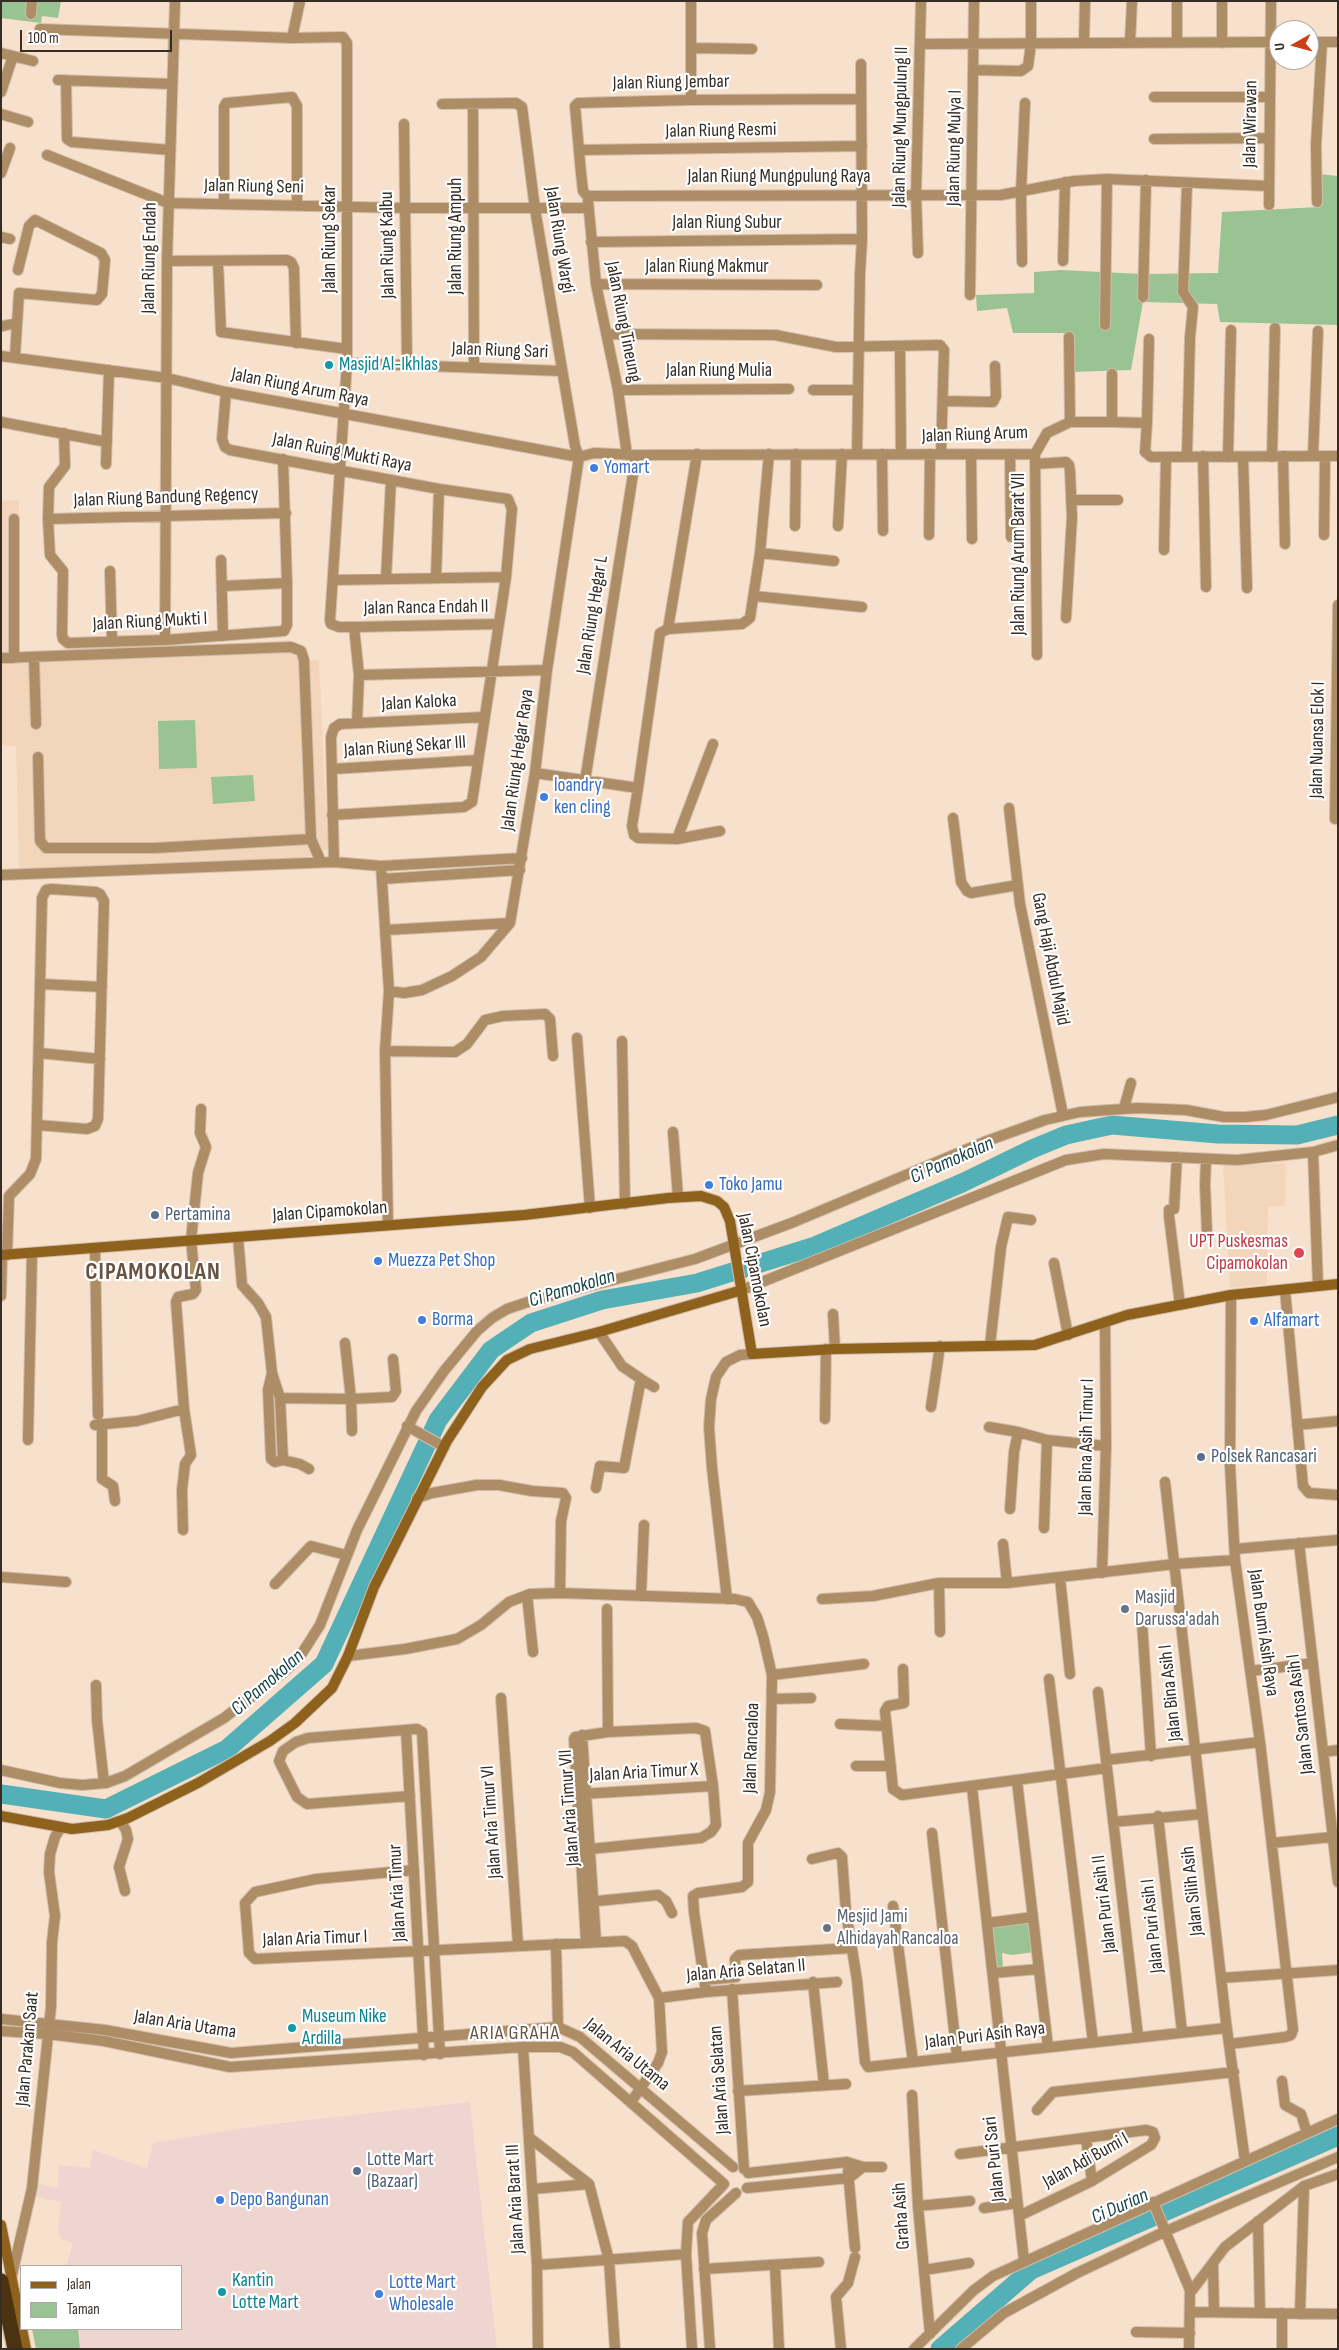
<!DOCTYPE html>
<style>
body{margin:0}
#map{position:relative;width:1339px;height:2350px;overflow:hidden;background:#f8e1cc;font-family:"Sofia Sans Condensed",sans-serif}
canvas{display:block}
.frame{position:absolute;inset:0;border:2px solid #362d25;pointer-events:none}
.legend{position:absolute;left:20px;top:2265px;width:162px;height:65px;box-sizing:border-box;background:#fff;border:1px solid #afaba8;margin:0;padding:6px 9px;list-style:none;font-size:15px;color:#362d25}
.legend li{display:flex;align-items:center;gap:10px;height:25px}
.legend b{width:25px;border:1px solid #afaba8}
.north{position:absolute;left:1269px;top:20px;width:50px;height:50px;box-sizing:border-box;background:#fff;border:1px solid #afaba8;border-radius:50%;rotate:263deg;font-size:14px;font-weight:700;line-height:20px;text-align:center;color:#362d25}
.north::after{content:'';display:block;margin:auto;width:18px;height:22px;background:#c84016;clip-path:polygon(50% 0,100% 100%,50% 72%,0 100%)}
.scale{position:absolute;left:20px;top:30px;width:152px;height:22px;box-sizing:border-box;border:2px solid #362d25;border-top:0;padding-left:6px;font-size:15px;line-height:18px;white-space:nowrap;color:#362d25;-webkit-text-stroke:4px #fff;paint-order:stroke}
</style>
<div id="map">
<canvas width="1339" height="2350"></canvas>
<div class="frame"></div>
<ul class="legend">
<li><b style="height:6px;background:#8e611c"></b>Jalan</li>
<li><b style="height:14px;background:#9ac393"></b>Taman</li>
</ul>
<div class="north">U</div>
<div class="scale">100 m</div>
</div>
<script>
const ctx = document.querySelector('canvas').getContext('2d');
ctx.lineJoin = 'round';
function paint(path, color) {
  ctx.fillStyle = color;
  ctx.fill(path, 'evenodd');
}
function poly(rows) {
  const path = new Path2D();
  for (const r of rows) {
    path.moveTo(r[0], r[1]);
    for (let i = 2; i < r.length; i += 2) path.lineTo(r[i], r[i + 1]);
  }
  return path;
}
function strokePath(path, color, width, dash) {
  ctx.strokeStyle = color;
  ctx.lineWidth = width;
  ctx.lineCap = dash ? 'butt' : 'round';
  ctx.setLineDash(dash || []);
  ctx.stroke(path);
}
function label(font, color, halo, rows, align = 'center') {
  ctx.font = font + ' "Sofia Sans Condensed",sans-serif';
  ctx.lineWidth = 4.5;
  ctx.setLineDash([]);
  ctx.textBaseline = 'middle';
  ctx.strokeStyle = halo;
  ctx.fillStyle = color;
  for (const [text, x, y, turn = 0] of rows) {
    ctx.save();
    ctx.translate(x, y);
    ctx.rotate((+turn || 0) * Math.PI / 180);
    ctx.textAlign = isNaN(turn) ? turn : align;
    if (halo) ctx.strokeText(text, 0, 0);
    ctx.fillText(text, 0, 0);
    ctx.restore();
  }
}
paint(poly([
 [470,2102,497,2349,47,2349,43,2329,181,2329,181,2266,66,2266,73,2243,61,2239,58,2230,61,2202,36,2197,37,2183,57,2188,59,2165,90,2168,93,2150,147,2168,153,2143,264,2125]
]), '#efd5d0');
paint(poly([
 [19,500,19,657,63,656,62,644,220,644,289,640,302,647,307,660,319,660,328,849,304,858,156,863,19,871,16,746,1,745,1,501],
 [1286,1163,1285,1206,1268,1207,1267,1284,1230,1288,1223,1166]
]), '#f3d5bb');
paint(poly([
 [1,1,61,1,58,18,42,16,41,23,1,18],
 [1319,174,1338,176,1338,325,1220,322,1217,304,1143,302,1131,370,1072,372,1072,333,1013,333,1007,308,977,311,976,295,1034,293,1034,272,1061,270,1142,274,1218,273,1222,212,1319,207],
 [195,720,197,768,159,769,158,721],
 [253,775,255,801,213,804,211,777],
 [1032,1920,1035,1952,1012,1955,1002,1953,1003,1968,995,1970,990,1924],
 [32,2329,78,2329,80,2349,36,2349]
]), '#9ac393');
strokePath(poly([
 [1,1794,106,1809,227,1749,324,1664,438,1420,491,1350,531,1323,602,1300,697,1283,815,1246,962,1183,1032,1149,1066,1135,1112,1125,1218,1134,1297,1135,1338,1125],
 [940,2349,1031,2270,1338,2136]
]), '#54b0b7', 19);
const street = poly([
 [691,1,691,100],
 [1177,1,1177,43],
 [31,14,32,1],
 [40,29,292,38,343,37,347,43,347,363,330,620,331,624,339,627,354,627,359,675,357,723],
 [292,38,300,1],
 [1309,42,1338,42],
 [1084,43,1085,1],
 [1130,43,1132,1],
 [1222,43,1222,1],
 [920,44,1279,42],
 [692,48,752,49],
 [1,53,33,61],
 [973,70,1021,71,1028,66,1031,44,1031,1],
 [58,80,172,84],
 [66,80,67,139,72,142,170,150],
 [1,92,13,56],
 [1154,97,1269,97],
 [473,104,474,368],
 [1,114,28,122],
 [404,124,407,365],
 [1154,139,1269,138],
 [579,150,862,146],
 [47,155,168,203,405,208,588,208],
 [1,173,10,148],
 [1187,184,1183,292,1193,307,1190,337,1187,456],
 [587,196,1001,195,1074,181,1107,179,1268,186],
 [587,196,583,191,581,173,575,106,578,103,691,100,861,99],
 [588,201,596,284,618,390,627,455],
 [1317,202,1316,145,1322,42],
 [224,204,224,107,226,103,292,97,297,106,297,206],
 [1269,205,1271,1],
 [1,237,10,239],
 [591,242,862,239],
 [918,253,916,195,921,1],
 [167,261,287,260,291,262,294,268,296,343],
 [1063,261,1065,182],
 [218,262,221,332,347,349],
 [1022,262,1021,192,1025,103],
 [596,284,817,285],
 [970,295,974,1],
 [1143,297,1146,180],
 [1105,325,1107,179],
 [3,326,16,323],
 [607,334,775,335,836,347,940,345,944,350,941,454],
 [1069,337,1070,422],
 [900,346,901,454],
 [1,356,167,378,226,392,579,457,594,453,636,455,1035,454,1047,433,1070,422,1112,422,1147,423,1145,452,1151,457,1338,456],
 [15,356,19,293,97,300,102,294,105,260,101,253,35,220,29,226,18,270],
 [347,363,562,371],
 [1112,374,1112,422],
 [618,390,789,389],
 [813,390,858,390],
 [226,392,222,439,225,447,230,450,439,489,508,499,512,509,506,577,472,802,464,807,332,815],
 [943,401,993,402,996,396,995,366],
 [1,422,107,442],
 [1147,423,1149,339],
 [64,433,65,466,49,487,48,519,50,555,63,571,62,634,63,639,68,643,165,640,284,631,287,625,287,583,283,459],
 [857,454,860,274,862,239,861,64],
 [882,454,883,531],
 [971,454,972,539],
 [1010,454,1011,537],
 [1035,454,1037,655],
 [1203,456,1206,587],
 [1283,456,1285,544],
 [1313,456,1318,331],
 [1228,457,1231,330],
 [1243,457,1247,588],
 [1272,457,1275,328],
 [106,464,109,370],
 [1036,464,1066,462,1069,465,1070,471,1072,517,1066,618],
 [1071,500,1118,500],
 [48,519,286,513],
 [795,526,796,454],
 [838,526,842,454],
 [929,535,930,454],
 [1324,535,1325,457],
 [1164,550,1166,457],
 [760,553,834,561],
 [221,560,223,636],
 [110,571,112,642],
 [436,578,439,489],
 [386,579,391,480],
 [334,580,506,577],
 [223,586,287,583],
 [754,596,862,607],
 [354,627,499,624],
 [668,629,697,454],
 [165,640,167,261,175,1],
 [1,658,291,647,301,651,304,660,311,839,155,848,46,848,40,841,38,757],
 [14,658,14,519],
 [34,659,36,724],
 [359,675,547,670],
 [333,769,478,760],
 [535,773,638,788,632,826,634,835,638,838,677,839,720,831],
 [585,781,636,455],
 [638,788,660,633,668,629,742,624,750,618,760,553,769,454],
 [1009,808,1020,904,1063,1115],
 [953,818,961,882,967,891,971,893,1018,885],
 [1335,819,1338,605],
 [311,839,321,862],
 [677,839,713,744],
 [334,862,331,737,334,728,340,724,484,717],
 [381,866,389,991,385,1051,388,1225],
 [1,875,334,862,381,866,522,858],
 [382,879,520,870],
 [386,930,510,923],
 [41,984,102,987],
 [389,991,404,993,422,990,452,976,481,957,510,923,535,773,547,670,579,457,575,446,535,209,522,107,516,103,442,104],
 [577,1038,590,1208],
 [622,1041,625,1204],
 [385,1051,455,1052,467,1044,485,1020,503,1016,545,1014,550,1019,553,1056],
 [39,1053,100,1059],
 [1124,1108,1131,1083],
 [673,1132,678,1197],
 [1313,1152,1318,1286],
 [1177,1157,1174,1209,1169,1210,1169,1216,1180,1305],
 [238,1237,242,1285,258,1303,266,1317,272,1373,280,1398,283,1460],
 [1196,1240,1203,1238,1207,1234,1205,1185,1206,1160],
 [95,1248,98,1415],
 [7,1255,9,1196,30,1174,36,1159,42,898,46,890,51,889,96,892,100,894,104,901,98,1119,95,1126,87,1129,37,1125],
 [1054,1263,1068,1335],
 [742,1290,1066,1160,1104,1154,1237,1160,1313,1152,1338,1145],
 [1285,1290,1303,1486,1309,1493,1338,1495],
 [1,1296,2,1255],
 [833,1314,835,1349],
 [345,1343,351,1399,352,1431],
 [990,1345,1001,1247,1008,1217,1031,1220],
 [272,1373,268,1390,271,1459,275,1462,283,1460,300,1464,309,1469],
 [641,1379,654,1387],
 [280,1398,351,1399,392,1397,396,1391,393,1359],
 [931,1407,940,1346],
 [825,1419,826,1349],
 [102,1424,102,1479,113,1486,115,1501],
 [95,1425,137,1421,184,1409,176,1302,178,1297,193,1294,196,1290,191,1240,198,1173,206,1147,200,1133,201,1109],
 [1297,1425,1338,1421],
 [407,1426,444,1447],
 [989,1427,1018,1432],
 [28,1440,32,1253],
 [1165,1482,1226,2022,1245,2161],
 [596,1488,600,1466,624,1468,641,1379,622,1366,599,1332],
 [417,1498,432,1493,477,1485,499,1485,532,1491,563,1493,566,1498,561,1521,560,1593],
 [1010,1509,1014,1452,1018,1432,1047,1440,1106,1446],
 [1044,1528,1047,1440],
 [183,1530,182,1490,185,1464,191,1455,184,1409],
 [1299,1543,1338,1882],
 [1003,1544,1007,1583],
 [1235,1549,1338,1540],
 [1102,1573,1106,1446,1105,1322],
 [1,1577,66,1582],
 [1060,1578,1070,1674],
 [939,1583,940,1632],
 [275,1584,311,1546,346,1555],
 [527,1595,533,1652],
 [641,1596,644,1525],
 [727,1599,712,1468,709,1427,711,1399,716,1377,726,1362,740,1355,752,1354],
 [822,1599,873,1596,939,1583,1007,1583,1175,1564,1235,1560],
 [607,1609,608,1732],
 [1142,1622,1151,1756],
 [348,1656,405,1649,457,1639,481,1625,509,1602,530,1594,560,1593,735,1599,748,1602,757,1617,763,1636,772,1675,770,1792,766,1810,748,1843,748,1882,742,1887,698,1893,693,1896,694,1912,706,1992],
 [903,1669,904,1703,888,1706,885,1711,893,1789,902,1795,1107,1768,1098,1692],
 [1251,1671,1313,1663],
 [772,1675,864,1664],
 [1049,1679,1093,2042],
 [96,1685,97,1720,104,1783],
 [501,1698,518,1945],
 [772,1699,811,1698],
 [840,1724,886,1726],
 [406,1730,424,2055],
 [582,1735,596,1941],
 [1323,1752,1338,1750],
 [1106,1760,1260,1742],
 [856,1766,891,1766],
 [1107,1768,1138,2036],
 [1,1770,60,1783,82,1785,106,1783,125,1776,224,1718,285,1671,299,1658,320,1625,357,1530,416,1411,444,1371,477,1331,492,1318,507,1309,531,1301,695,1259,794,1222,984,1142,1045,1120,1080,1112,1138,1108,1186,1110,1224,1117,1245,1117,1266,1115,1338,1097],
 [1017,1781,1048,2047],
 [972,1787,1024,2261],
 [582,1794,713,1786],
 [410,1796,307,1804,297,1797,279,1761,283,1751,296,1742,308,1738,417,1729,422,1732,440,2054],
 [1158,1816,1182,2032],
 [120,1821,126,1830,128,1839,119,1867,125,1891],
 [1113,1822,1202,1814],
 [932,1833,957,2057],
 [1272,1843,1332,1837],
 [580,1850,701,1838,711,1832,716,1825,713,1786,705,1731,696,1728,608,1732,575,1737,574,1739,586,1942],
 [812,1859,838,1853,842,1857,846,1912,857,1980,865,2062,868,2067,1226,2028],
 [414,1870,316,1879,255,1892,245,1903,249,1953,255,1959,625,1941,632,1946,659,1998,662,2052,658,2063,631,2102],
 [587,1902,658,1895,666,1901,672,1913],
 [893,1906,913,2062],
 [988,1923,1033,1917],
 [556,1944,558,2027],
 [993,1973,1039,1969],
 [1221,1978,1338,1970],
 [705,1980,736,1977,735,1959,739,1955,851,1948],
 [813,1982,824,2085],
 [732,1989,744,2169],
 [659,1998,706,1992,837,1982],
 [1,2019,105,2030,231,2053,558,2027,580,2037,733,2167],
 [1,2031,48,2034,104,2041,230,2067,523,2047,560,2047,573,2052,723,2183],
 [1230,2044,1285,2037,1291,2035,1293,2030,1260,1742,1235,1560,1230,1465,1231,1295],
 [523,2047,537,2265,538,2349],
 [1282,2081,1285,2105,1301,2114,1307,2133],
 [738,2091,846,2084],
 [912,2095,918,2206,930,2334],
 [1037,2110,1053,2092,1234,2072],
 [530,2138,589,2184,609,2260,615,2349],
 [1086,2139,1092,2181],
 [960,2154,1146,2130,1153,2132,1155,2138,1151,2145,1092,2181,1019,2216],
 [848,2171,855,2248],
 [748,2173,847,2162,863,2167,882,2167],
 [747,2188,849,2178,863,2167],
 [533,2189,589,2184],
 [1153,2202,1190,2290,1189,2349],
 [918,2206,970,2201],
 [984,2208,1017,2203],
 [1258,2221,1260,2313],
 [1213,2264,1214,2311],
 [537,2265,686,2254],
 [775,2265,779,2349],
 [704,2269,819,2262],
 [924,2270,969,2263],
 [12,2275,32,2188,51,2007,52,1942,55,1916,49,1872,50,1854,55,1837,61,1827],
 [1190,2293,1225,2247,1304,2186,1338,2174],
 [1190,2312,1338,2314],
 [1282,2313,1282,2349],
 [1300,2314,1304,2186],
 [1136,2332,1190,2333],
 [692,2349,686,2254,688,2222,724,2184],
 [710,2349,702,2233,706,2220,736,2193],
 [841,2349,836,2297,848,2283,855,2257],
 [914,2349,974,2290,993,2276,1338,2119],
 [961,2349,1004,2313,1077,2273,1166,2231,1338,2157]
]);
const secondary = poly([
 [1,1255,524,1215,668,1198,701,1196,717,1201,724,1207,730,1221,752,1354,835,1349,1035,1345,1127,1315,1231,1295,1338,1284],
 [1,1816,72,1829,108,1825,128,1818,198,1783,270,1741,295,1723,332,1688,348,1656,374,1587,447,1441,482,1387,507,1360,530,1349,599,1332,742,1290],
 [1,2225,21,2325],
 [22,2329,26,2349]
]);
const highway = poly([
 [1,2281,15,2349]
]);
strokePath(street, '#d1bdab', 12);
strokePath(secondary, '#d1bdab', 12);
strokePath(highway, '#d1bdab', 18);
strokePath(street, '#ac8d65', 10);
strokePath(secondary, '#8e611c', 10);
strokePath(highway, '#4b3312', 15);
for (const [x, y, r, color] of [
 [329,365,5,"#0f9aa8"],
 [594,468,5,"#3f7fe0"],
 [544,797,5,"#3f7fe0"],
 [709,1185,5,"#3f7fe0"],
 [155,1215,5,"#5c6f8a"],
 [1299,1253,6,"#e0444e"],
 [378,1261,5,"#3f7fe0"],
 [422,1320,5,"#3f7fe0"],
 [1254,1321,5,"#3f7fe0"],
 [1201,1457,5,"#5c6f8a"],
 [1125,1609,5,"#6b7280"],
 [827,1928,5,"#6b7280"],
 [292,2028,5,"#0f9aa8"],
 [357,2171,5,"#5c6f8a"],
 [220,2200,5,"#3f7fe0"],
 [222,2292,5,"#0f9aa8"],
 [379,2294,5,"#3f7fe0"]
]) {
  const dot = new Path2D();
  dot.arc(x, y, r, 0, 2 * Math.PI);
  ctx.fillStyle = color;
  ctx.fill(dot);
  strokePath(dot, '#fff', 2);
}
label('19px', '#362d25', '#fff', [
 ["Jalan Riung Jembar",671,83,-1],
 ["Jalan Wirawan",1251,124,-89],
 ["Jalan Riung Mungpulung II",901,127,-89],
 ["Jalan Riung Resmi",721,131,-1],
 ["Jalan Riung Mulya I",955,148,-89],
 ["Jalan Riung Mungpulung Raya",779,177],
 ["Jalan Riung Seni",254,187,1],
 ["Jalan Riung Subur",727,223],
 ["Jalan Riung Ampuh",456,236,-90],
 ["Jalan Riung Sekar",330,239,-90],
 ["Jalan Riung Wargi",559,240,81],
 ["Jalan Riung Kalbu",388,245,-91],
 ["Jalan Riung Endah",150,258,-89],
 ["Jalan Riung Makmur",707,267],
 ["Jalan Riung Tineung",623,322,79],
 ["Jalan Riung Sari",500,351,2],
 ["Jalan Riung Mulia",719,371],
 ["Jalan Riung Arum Raya",300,388,11],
 ["Jalan Riung Arum",975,435,-2],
 ["Jalan Ruing Mukti Raya",342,453,11],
 ["Jalan Riung Bandung Regency",166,498,-2],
 ["Jalan Riung Arum Barat VII",1019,554,-90],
 ["Jalan Ranca Endah II",426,608,-1],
 ["Jalan Riung Hegar L",593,615,-81],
 ["Jalan Riung Mukti I",150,622,-3],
 ["Jalan Kaloka",419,703,-3],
 ["Jalan Nuansa Elok I",1318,740,-89],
 ["Jalan Riung Sekar III",405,747,-4],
 ["Jalan Riung Hegar Raya",518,760,-82],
 ["Gang Haji Abdul Majid",1050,959,79],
 ["Jalan Cipamokolan",330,1212,-4],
 ["Jalan Cipamokolan",754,1270,79],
 ["Jalan Bina Asih Timur I",1087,1447,-89],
 ["Jalan Bumi Asih Raya",1263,1633,82],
 ["Jalan Bina Asih I",1171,1693,-96],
 ["Jalan Santosa Asih I",1301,1714,-97],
 ["Jalan Rancaloa",752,1748,-88],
 ["Jalan Aria Timur X",644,1773,-3],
 ["Jalan Aria Timur VII",570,1808,-94],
 ["Jalan Aria Timur VI",492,1822,-94],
 ["Jalan Silih Asih",1193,1891,-96],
 ["Jalan Aria Timur",398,1893,-93],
 ["Jalan Puri Asih II",1105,1904,-97],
 ["Jalan Puri Asih I",1153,1926,-96],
 ["Jalan Aria Timur I",315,1939,-2],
 ["Jalan Aria Selatan II",746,1971,-5],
 ["Jalan Aria Utama",185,2025,9],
 ["Jalan Puri Asih Raya",985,2036,-7],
 ["Jalan Parakan Saat",28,2049,-85],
 ["Jalan Aria Utama",627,2055,39],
 ["Jalan Aria Selatan",720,2080,-94],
 ["Jalan Puri Sari",995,2159,-96],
 ["Jalan Adi Bumi I",1086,2161,-29],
 ["Jalan Aria Barat III",516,2199,-93],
 ["Graha Asih",902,2216,-94]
]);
label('19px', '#0d838f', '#fff', [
 ["Masjid Al-Ikhlas",339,365],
 ["Museum Nike",302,2017],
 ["Ardilla",302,2039],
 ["Kantin",232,2281],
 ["Lotte Mart",232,2303]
], 'left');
label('19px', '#366cbe', '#fff', [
 ["Yomart",604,468],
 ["loandry",554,786],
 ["ken cling",554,808],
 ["Toko Jamu",719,1185],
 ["Muezza Pet Shop",388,1261],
 ["Borma",432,1320],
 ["Alfamart",1264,1321],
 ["Depo Bangunan",230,2200],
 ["Lotte Mart",389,2283],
 ["Wholesale",389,2305]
], 'left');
label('19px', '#4e5e75', '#fff', [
 ["Pertamina",165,1215],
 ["Polsek Rancasari",1211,1457],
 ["Lotte Mart",367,2160],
 ["(Bazaar)",367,2182]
], 'left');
label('19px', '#be3a42', '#fff', [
 ["UPT Puskesmas",1288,1242],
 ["Cipamokolan",1288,1264]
], 'right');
label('19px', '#5b616d', '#fff', [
 ["Masjid",1135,1598],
 ["Darussa'adah",1135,1620],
 ["Mesjid Jami",837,1917],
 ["Alhidayah Rancaloa",837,1939]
], 'left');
label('italic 20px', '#194447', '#fff', [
 ["Ci Pamokolan",952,1161,-24],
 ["Ci Pamokolan",572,1289,-17],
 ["Ci Pamokolan",268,1683,-41],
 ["Ci Durian",1120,2207,-24]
]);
ctx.letterSpacing = '1px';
label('20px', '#675342', '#fff', [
 ["ARIA GRAHA",515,2034]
]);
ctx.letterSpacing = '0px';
ctx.letterSpacing = '1px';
label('bold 24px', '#675342', '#fff', [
 ["CIPAMOKOLAN",153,1273]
]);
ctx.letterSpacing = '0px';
</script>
